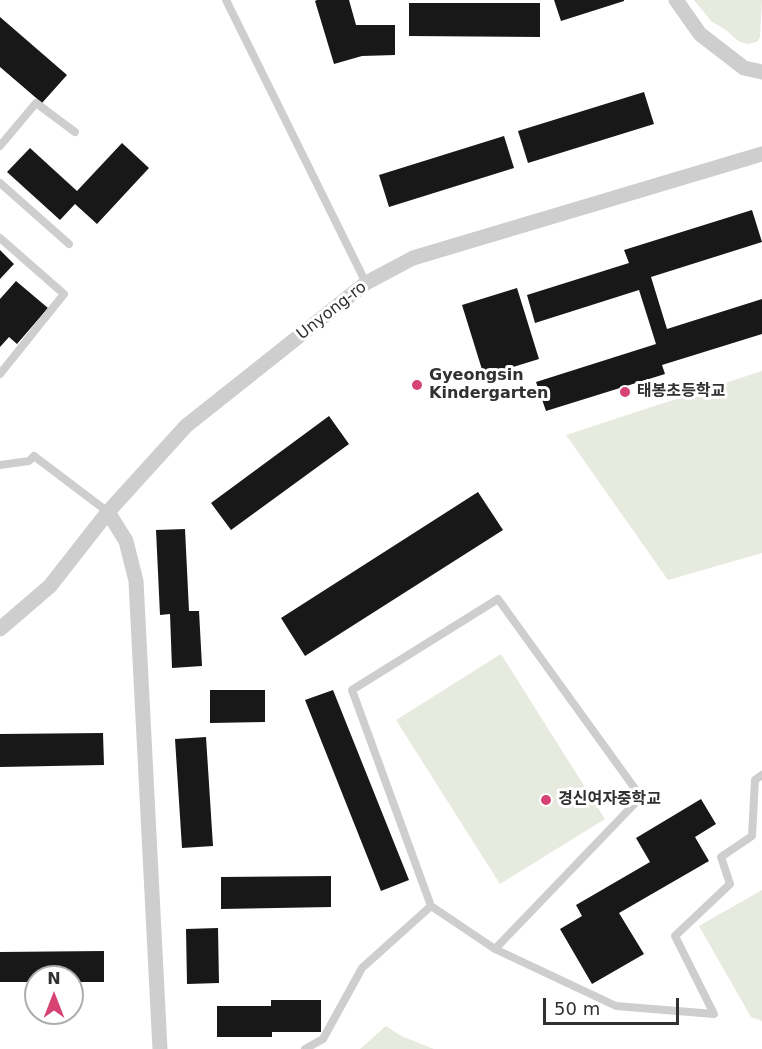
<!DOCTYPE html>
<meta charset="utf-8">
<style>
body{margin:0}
#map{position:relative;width:762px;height:1049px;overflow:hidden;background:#fff;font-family:"DejaVu Sans",sans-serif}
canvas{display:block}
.north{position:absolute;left:24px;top:965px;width:60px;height:60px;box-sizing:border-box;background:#fff;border:2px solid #adadad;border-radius:50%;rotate:0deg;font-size:16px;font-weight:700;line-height:24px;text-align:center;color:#313131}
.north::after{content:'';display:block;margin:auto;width:21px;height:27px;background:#d74474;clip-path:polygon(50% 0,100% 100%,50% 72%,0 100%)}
.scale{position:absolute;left:543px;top:998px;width:136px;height:27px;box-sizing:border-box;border:3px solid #313131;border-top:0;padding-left:8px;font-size:18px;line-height:21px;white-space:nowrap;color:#313131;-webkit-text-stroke:4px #fff;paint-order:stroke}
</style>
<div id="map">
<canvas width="762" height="1049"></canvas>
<div class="north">N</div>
<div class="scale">50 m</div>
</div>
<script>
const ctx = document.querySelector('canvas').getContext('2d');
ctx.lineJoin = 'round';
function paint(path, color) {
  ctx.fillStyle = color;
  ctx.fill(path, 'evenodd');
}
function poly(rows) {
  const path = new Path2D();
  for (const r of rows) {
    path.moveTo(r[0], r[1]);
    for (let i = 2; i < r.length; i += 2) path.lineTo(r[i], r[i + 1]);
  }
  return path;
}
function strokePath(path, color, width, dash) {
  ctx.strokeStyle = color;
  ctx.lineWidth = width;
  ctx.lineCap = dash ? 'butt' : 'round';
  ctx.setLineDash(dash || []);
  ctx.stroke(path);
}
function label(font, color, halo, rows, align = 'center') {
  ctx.font = font + ' "DejaVu Sans","Noto Sans KR",sans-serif';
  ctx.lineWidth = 6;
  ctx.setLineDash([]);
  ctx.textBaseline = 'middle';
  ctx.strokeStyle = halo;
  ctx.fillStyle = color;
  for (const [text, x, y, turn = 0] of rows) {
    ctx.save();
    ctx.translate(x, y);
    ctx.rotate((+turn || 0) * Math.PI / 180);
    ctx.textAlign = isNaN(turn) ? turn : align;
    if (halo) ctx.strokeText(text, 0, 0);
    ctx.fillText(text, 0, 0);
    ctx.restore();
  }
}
paint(poly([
 [694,0,762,0,760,37,757,42,747,44,738,41,726,30,711,21],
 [762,371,762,553,668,580,566,435],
 [501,654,605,819,500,884,396,720],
 [762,890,762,1021,751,1017,699,926],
 [386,1026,401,1036,434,1049,360,1049]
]), '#e7eade');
paint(poly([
 [317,0,349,0,356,25,395,25,395,55,362,56,334,64,315,1],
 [554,0,624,0,624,1,561,21],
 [409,3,540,3,540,37,409,36],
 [0,17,67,75,42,103,0,67],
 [644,92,654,124,528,163,518,131],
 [504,136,514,168,389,207,379,175],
 [122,143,149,168,97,224,75,204,60,220,7,172,30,148,77,191],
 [752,210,762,242,651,277,667,329,762,299,762,334,662,365,665,374,546,411,536,382,656,344,639,290,535,323,527,295,629,263,624,250],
 [0,250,14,264,0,279],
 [16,281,48,308,17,344,9,337,0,347,0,299],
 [517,288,539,359,484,376,462,305],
 [329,416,349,444,231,530,211,503],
 [478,492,503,530,305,656,281,618],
 [185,529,189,611,199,611,202,666,172,668,170,614,160,615,156,530],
 [210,690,265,690,265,722,210,723],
 [333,690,409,880,381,891,305,700],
 [103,733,104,765,0,767,0,734],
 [206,737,213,846,182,848,175,739],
 [701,799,716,824,695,837,709,861,619,913,644,954,592,984,560,929,582,916,576,905,650,862,636,838],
 [331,876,331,907,221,909,221,877],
 [218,928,219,983,187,984,186,929],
 [104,951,104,982,72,982,72,977,36,977,36,982,0,982,0,952],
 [271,1000,321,1000,321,1032,272,1032,272,1037,217,1037,217,1006,271,1006]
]), '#181818');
strokePath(poly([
 [226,0,366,283],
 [0,146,36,103,75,132],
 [0,183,69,244],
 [0,238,64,294,0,374],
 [0,465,29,461,34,456,108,512],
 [495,949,641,797,498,599,352,690,431,906,495,949,616,1006,714,1014,675,936,730,884,721,857,752,836,755,780,762,775],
 [305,1049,323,1039,362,968,431,906]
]), '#cecece', 8);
strokePath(poly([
 [676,0,700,34,744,68,762,72],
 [108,512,126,541,136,581,160,1049],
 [0,629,50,586,108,512,186,426,366,283,413,258,762,154]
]), '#cecece', 15);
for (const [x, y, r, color] of [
 [417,385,6,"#d74474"],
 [625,392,6,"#d74474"],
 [546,800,6,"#d74474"]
]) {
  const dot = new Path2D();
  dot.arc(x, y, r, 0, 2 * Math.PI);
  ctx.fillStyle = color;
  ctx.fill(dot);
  strokePath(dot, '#fff', 2);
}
label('16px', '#313131', '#fff', [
 ["Unyong-ro",332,311,-38]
]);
label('bold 16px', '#313131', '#fff', [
 ["Gyeongsin",429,376],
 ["Kindergarten",429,394],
 ["태봉초등학교",637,392],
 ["경신여자중학교",558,800]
], 'left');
</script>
